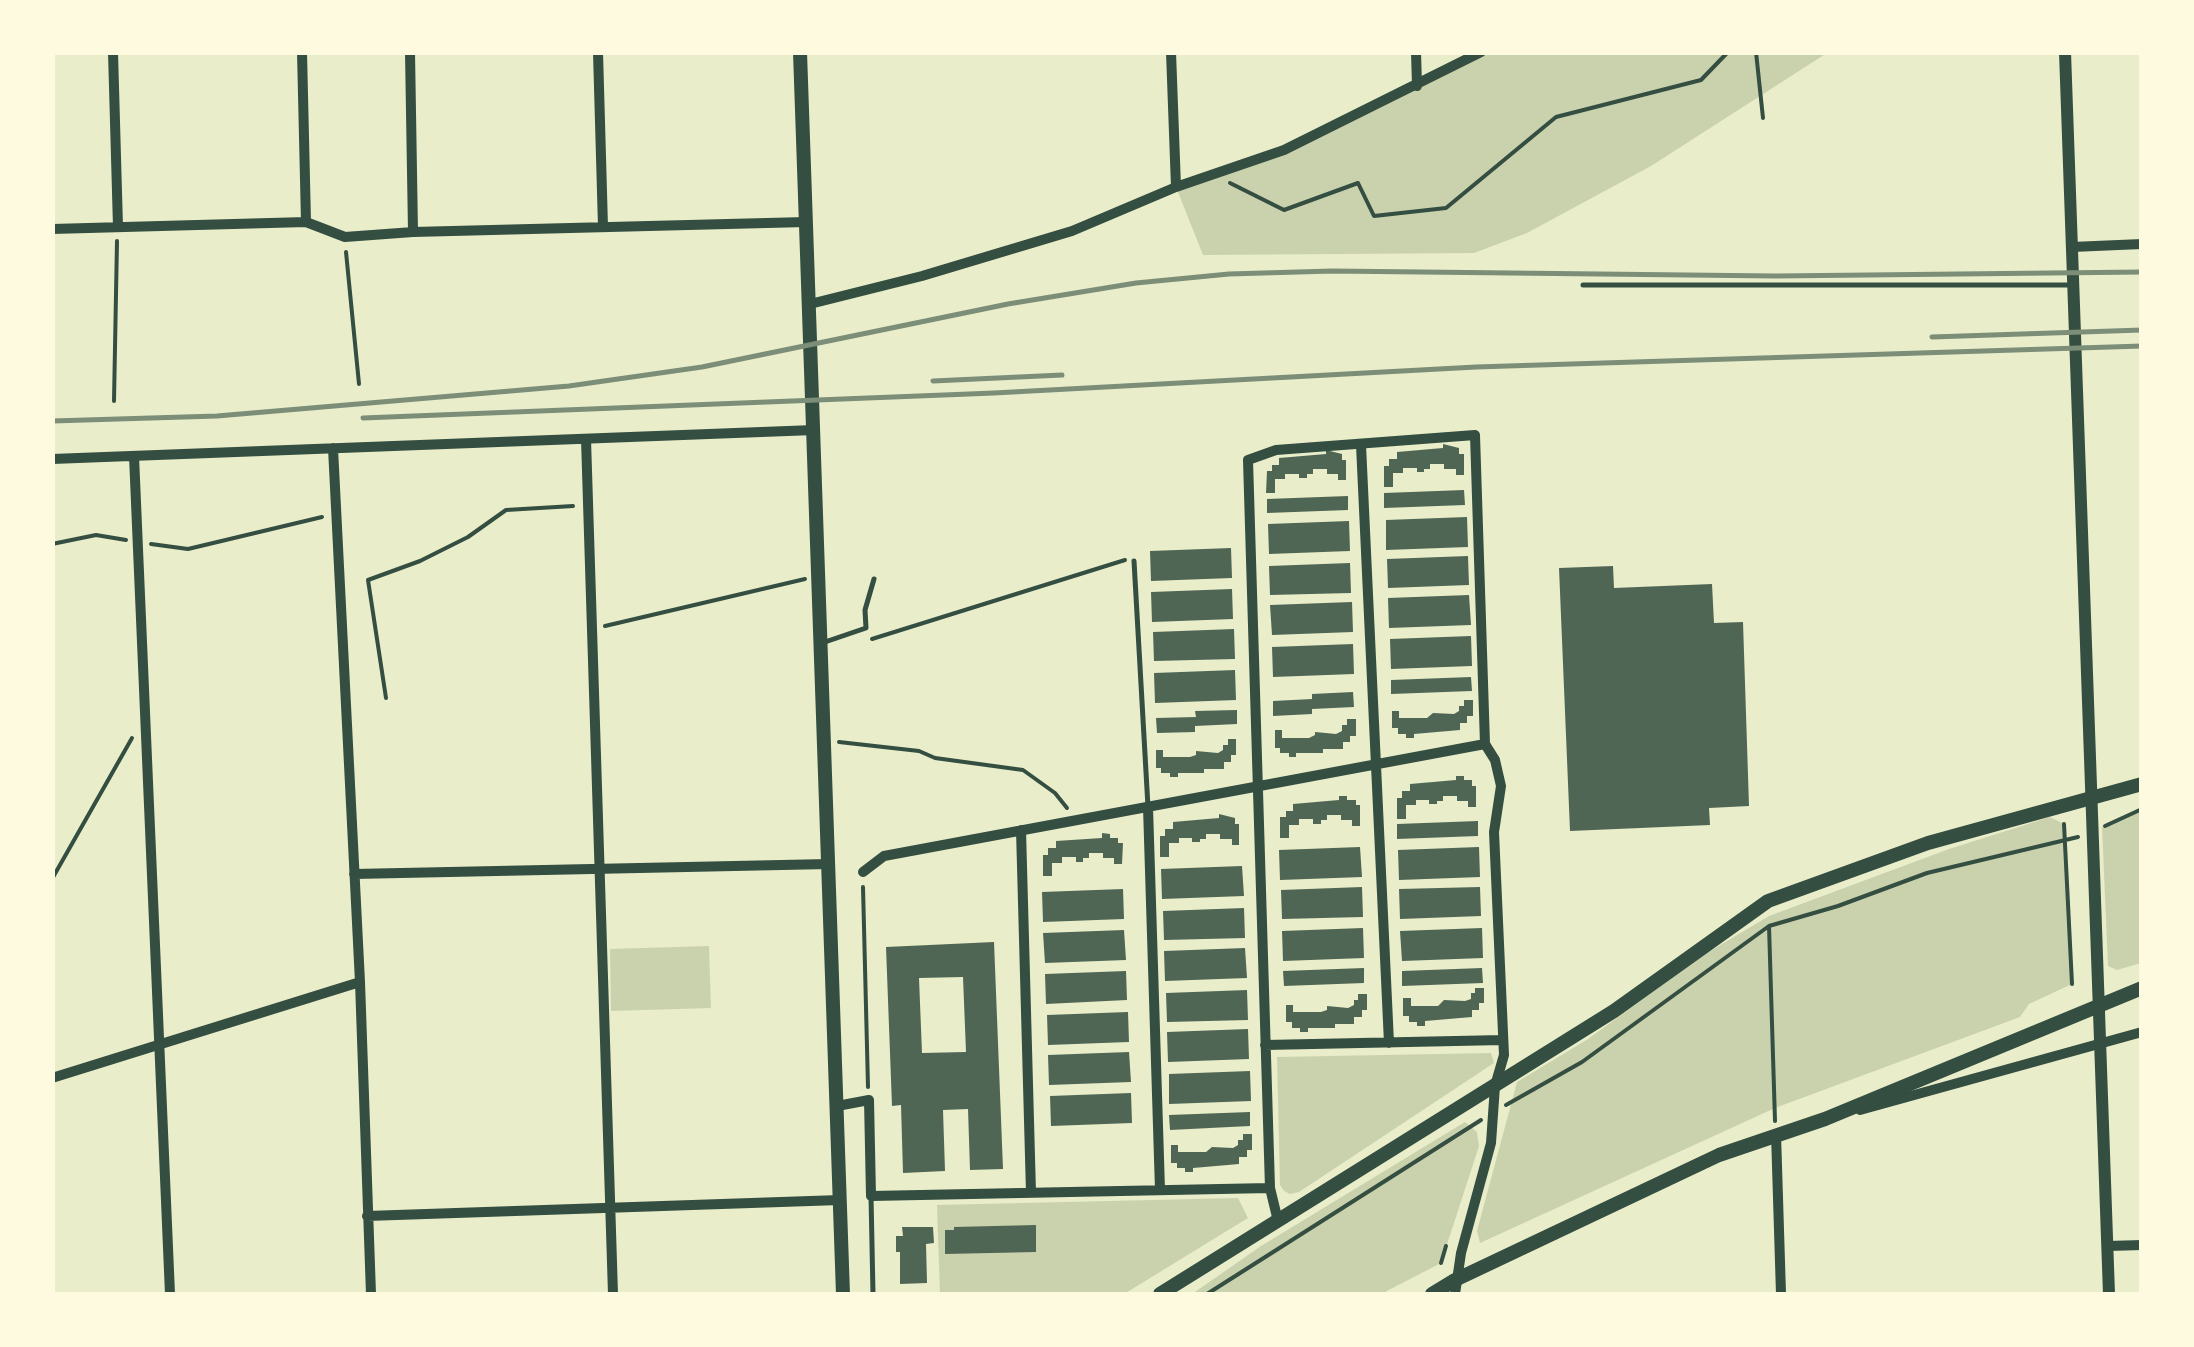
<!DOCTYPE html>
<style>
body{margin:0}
#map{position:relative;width:2194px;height:1347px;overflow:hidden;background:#e9edc9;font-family:"Noto Sans",sans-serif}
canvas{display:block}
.frame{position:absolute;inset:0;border:55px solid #fefae0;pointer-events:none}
</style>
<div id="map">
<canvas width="2194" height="1347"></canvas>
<div class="frame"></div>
</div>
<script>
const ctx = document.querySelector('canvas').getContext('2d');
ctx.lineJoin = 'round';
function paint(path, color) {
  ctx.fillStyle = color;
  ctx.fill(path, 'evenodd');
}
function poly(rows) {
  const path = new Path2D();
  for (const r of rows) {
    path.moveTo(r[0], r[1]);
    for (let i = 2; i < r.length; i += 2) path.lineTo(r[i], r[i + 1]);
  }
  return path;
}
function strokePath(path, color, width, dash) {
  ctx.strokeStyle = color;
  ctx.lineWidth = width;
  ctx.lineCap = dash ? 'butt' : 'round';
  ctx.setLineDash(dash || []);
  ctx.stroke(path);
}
paint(poly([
 [1481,53,1827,53,1651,166,1527,233,1474,253,1203,255,1176,187,1284,150],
 [2141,809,2141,963,2117,970,2108,966,2102,827],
 [2050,817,2064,824,2072,984,2029,1004,2020,1017,1775,1108,1480,1243,1477,1231,1517,1082,1588,1039,1707,953,1769,916,1949,849],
 [709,946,711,1008,611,1011,610,949],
 [1491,1053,1494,1063,1299,1192,1290,1194,1284,1191,1280,1185,1277,1057],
 [1465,1122,1477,1132,1479,1146,1441,1263,1381,1294,1192,1294,1261,1246],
 [1238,1198,1248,1218,1124,1294,940,1294,937,1205]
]), '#cad2ad');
paint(poly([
 [1443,444,1459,448,1459,454,1464,454,1464,475,1456,475,1456,469,1444,469,1444,464,1430,464,1430,469,1424,469,1424,472,1417,472,1417,468,1403,468,1403,473,1393,473,1393,487,1384,487,1384,466,1389,466,1389,459,1397,459,1397,452,1443,448],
 [1326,450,1342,454,1342,460,1346,460,1346,480,1338,480,1338,474,1327,474,1327,469,1313,469,1313,474,1307,474,1307,478,1299,478,1299,474,1285,474,1285,479,1275,479,1275,493,1266,493,1267,471,1272,471,1272,465,1279,465,1279,458,1326,454],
 [1464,490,1465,505,1384,508,1384,493],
 [1348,496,1348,510,1267,513,1267,499],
 [1467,517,1468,547,1386,550,1386,520],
 [1349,521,1350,551,1269,554,1268,524],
 [1231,548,1232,578,1151,581,1150,551],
 [1468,556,1469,585,1388,588,1387,559],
 [1350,563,1351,593,1270,595,1269,566],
 [1613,566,1614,588,1712,584,1714,623,1743,622,1749,806,1709,808,1710,825,1570,831,1559,568],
 [1232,589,1233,619,1152,622,1151,592],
 [1469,595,1471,625,1389,628,1388,598],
 [1352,602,1353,632,1272,635,1270,605],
 [1234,629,1235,659,1154,661,1153,632],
 [1471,636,1472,666,1391,669,1390,639],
 [1353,644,1354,674,1273,677,1272,647],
 [1235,670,1236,700,1155,703,1154,673],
 [1471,677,1472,691,1391,694,1391,680],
 [1353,692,1354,707,1312,709,1312,714,1273,716,1273,701,1312,699,1312,694],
 [1464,700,1473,700,1473,716,1467,716,1467,723,1460,723,1460,730,1414,734,1414,738,1406,738,1406,734,1398,734,1398,728,1392,728,1392,711,1399,711,1399,718,1427,718,1433,713,1454,714,1459,711,1459,706,1464,706],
 [1237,710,1237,724,1195,726,1195,732,1157,733,1156,718,1196,717,1195,711],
 [1347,719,1356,719,1356,736,1350,736,1350,742,1343,742,1343,749,1323,749,1323,753,1296,753,1296,757,1289,757,1289,753,1280,753,1280,748,1275,748,1275,730,1282,730,1282,738,1309,738,1315,735,1315,732,1336,734,1342,731,1342,725,1347,725],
 [1228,739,1236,739,1236,755,1231,755,1231,762,1224,762,1224,769,1204,769,1204,773,1178,773,1178,777,1170,777,1170,773,1161,773,1161,768,1156,768,1156,750,1163,750,1163,757,1190,757,1196,755,1196,751,1218,753,1223,750,1223,745,1228,745],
 [1456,776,1464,776,1464,780,1472,780,1472,786,1476,786,1476,807,1468,807,1468,801,1457,801,1457,796,1443,796,1443,801,1437,801,1437,804,1429,804,1429,800,1416,800,1416,805,1406,805,1406,819,1397,819,1397,798,1402,798,1402,791,1410,791,1410,784,1456,780],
 [1339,796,1347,796,1347,800,1356,800,1356,805,1360,805,1360,826,1352,826,1352,820,1341,820,1341,815,1327,815,1327,820,1321,820,1321,824,1313,824,1313,819,1299,819,1299,825,1289,825,1289,838,1280,838,1280,817,1286,817,1286,811,1293,811,1293,804,1339,800],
 [1219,814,1235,818,1235,824,1239,824,1239,845,1232,845,1232,839,1220,839,1220,834,1206,834,1206,839,1200,839,1200,842,1192,842,1192,838,1179,838,1179,843,1169,843,1169,857,1160,857,1160,836,1165,836,1165,829,1173,829,1173,822,1219,818],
 [1478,821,1478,836,1397,839,1397,824],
 [1102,833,1110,834,1110,838,1118,838,1118,843,1123,843,1122,864,1114,864,1114,858,1103,858,1103,853,1089,853,1089,858,1083,858,1083,862,1076,862,1076,857,1062,857,1062,863,1052,863,1052,876,1043,876,1043,855,1048,855,1048,848,1056,848,1056,841,1102,838],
 [1360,847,1362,877,1280,880,1279,850],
 [1479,847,1480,877,1399,880,1398,850],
 [1242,866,1244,896,1162,899,1161,869],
 [1362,887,1363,917,1282,919,1281,890],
 [1480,887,1481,916,1400,919,1399,889],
 [1123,889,1124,919,1043,922,1042,892],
 [1244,908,1245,938,1164,940,1163,911],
 [1363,928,1364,958,1283,961,1282,931],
 [1482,928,1483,958,1402,961,1400,931],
 [1124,930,1126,960,1045,963,1043,933],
 [994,942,1003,1169,970,1170,968,1109,943,1110,945,1171,903,1173,901,1105,892,1106,886,947],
 [963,977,966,1052,922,1053,919,978],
 [1245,948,1247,978,1165,981,1164,951],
 [1364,968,1364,983,1284,986,1283,971],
 [1482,968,1483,983,1402,986,1402,971],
 [1126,971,1127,1000,1046,1004,1045,974],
 [1475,988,1484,988,1484,1003,1479,1003,1479,1010,1472,1010,1472,1017,1425,1021,1425,1026,1417,1026,1417,1022,1409,1022,1409,1016,1403,1016,1403,998,1411,998,1411,1006,1438,1006,1444,1000,1465,1001,1471,999,1471,993,1475,993],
 [1247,990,1248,1020,1167,1022,1166,993],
 [1358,994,1367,994,1367,1010,1362,1010,1362,1017,1354,1017,1354,1024,1335,1024,1335,1028,1308,1028,1308,1032,1300,1032,1300,1028,1292,1028,1292,1022,1286,1022,1286,1005,1293,1005,1293,1012,1321,1012,1327,1010,1327,1006,1348,1008,1354,1005,1354,1000,1358,1000],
 [1128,1012,1129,1042,1048,1045,1047,1015],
 [1248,1029,1249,1059,1168,1062,1167,1032],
 [1129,1052,1131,1082,1049,1085,1048,1055],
 [1250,1071,1251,1101,1169,1104,1169,1074],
 [1131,1093,1132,1123,1051,1126,1050,1096],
 [1250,1112,1250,1126,1170,1130,1169,1115],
 [1243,1134,1252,1134,1252,1150,1247,1150,1247,1157,1239,1157,1239,1164,1193,1168,1193,1172,1185,1172,1185,1168,1177,1168,1177,1163,1171,1163,1171,1145,1178,1145,1178,1152,1206,1152,1212,1147,1233,1148,1238,1145,1238,1140,1243,1140],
 [1036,1225,1036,1252,945,1254,945,1230,954,1230,954,1227],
 [902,1227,933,1227,934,1243,926,1244,927,1283,900,1284,900,1252,896,1252,896,1236,903,1236]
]), '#4f6655');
strokePath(poly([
 [1756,52,1763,118],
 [1230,183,1284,210,1358,183,1374,216,1446,208,1556,117,1701,80,1728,52],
 [346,252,359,384],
 [114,401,117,241],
 [52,544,96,535,126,540],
 [151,544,188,549,322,517],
 [605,626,805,579],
 [872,639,1125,560],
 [386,698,368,580,420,561,468,537,506,510,573,506],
 [839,742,919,751,935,758,1023,770,1055,793,1067,808],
 [2064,824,2072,984],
 [2105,826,2142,809],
 [52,879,132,738],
 [863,887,868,1087],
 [1769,926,1775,1121],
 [1506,1105,1582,1062,1769,926,1838,906,1927,873,2078,837],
 [1441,1263,1446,1246],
 [1207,1294,1481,1120]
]), '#344e41', 4);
strokePath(poly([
 [1583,285,2070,285],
 [1134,561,1148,807],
 [822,643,866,628,865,610,874,579],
 [871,1196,873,1294]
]), '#344e41', 5);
strokePath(poly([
 [113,52,118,227],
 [302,52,306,222],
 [410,52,413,232],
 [598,52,603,227],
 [1171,52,1176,187],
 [1416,52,1417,86],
 [52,229,306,222,345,237,413,232,806,222],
 [2072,247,2142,244],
 [810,304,922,276,1072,231,1176,187,1284,150,1481,52],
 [586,439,613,1294],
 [1361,445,1389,1043],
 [333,448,360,982,371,1294],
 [134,456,170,1294],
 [52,459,814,430],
 [1148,807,1160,1190],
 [1021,830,1031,1193],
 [863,872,884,856,1485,744],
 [354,874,829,864],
 [1265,1045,1503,1040],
 [52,1078,360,982],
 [837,1106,869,1100,871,1196,1270,1188],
 [1860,1110,2142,1032],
 [1776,1134,1781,1294],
 [367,1216,840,1200],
 [1278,1221,1270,1188,1248,460,1276,450,1475,435,1485,744,1495,760,1501,786,1494,832,1504,1055,1495,1086,1491,1143,1461,1253,1455,1294],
 [2108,1246,2142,1245]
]), '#344e41', 10);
strokePath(poly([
 [2065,52,2109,1294]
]), '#344e41', 12);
strokePath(poly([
 [800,52,843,1294],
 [1160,1294,1614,1011,1768,901,1928,843,2142,784],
 [1432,1294,1455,1280,1719,1155,1825,1119,2142,988]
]), '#344e41', 14);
strokePath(poly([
 [1932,337,2142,330],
 [933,381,1062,375],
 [363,418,994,393,1476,367,2142,346],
 [52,421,217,416,569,386,702,367,1008,304,1136,283,1229,274,1332,271,1776,276,2142,272]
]), '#7c8e77', 5);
</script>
